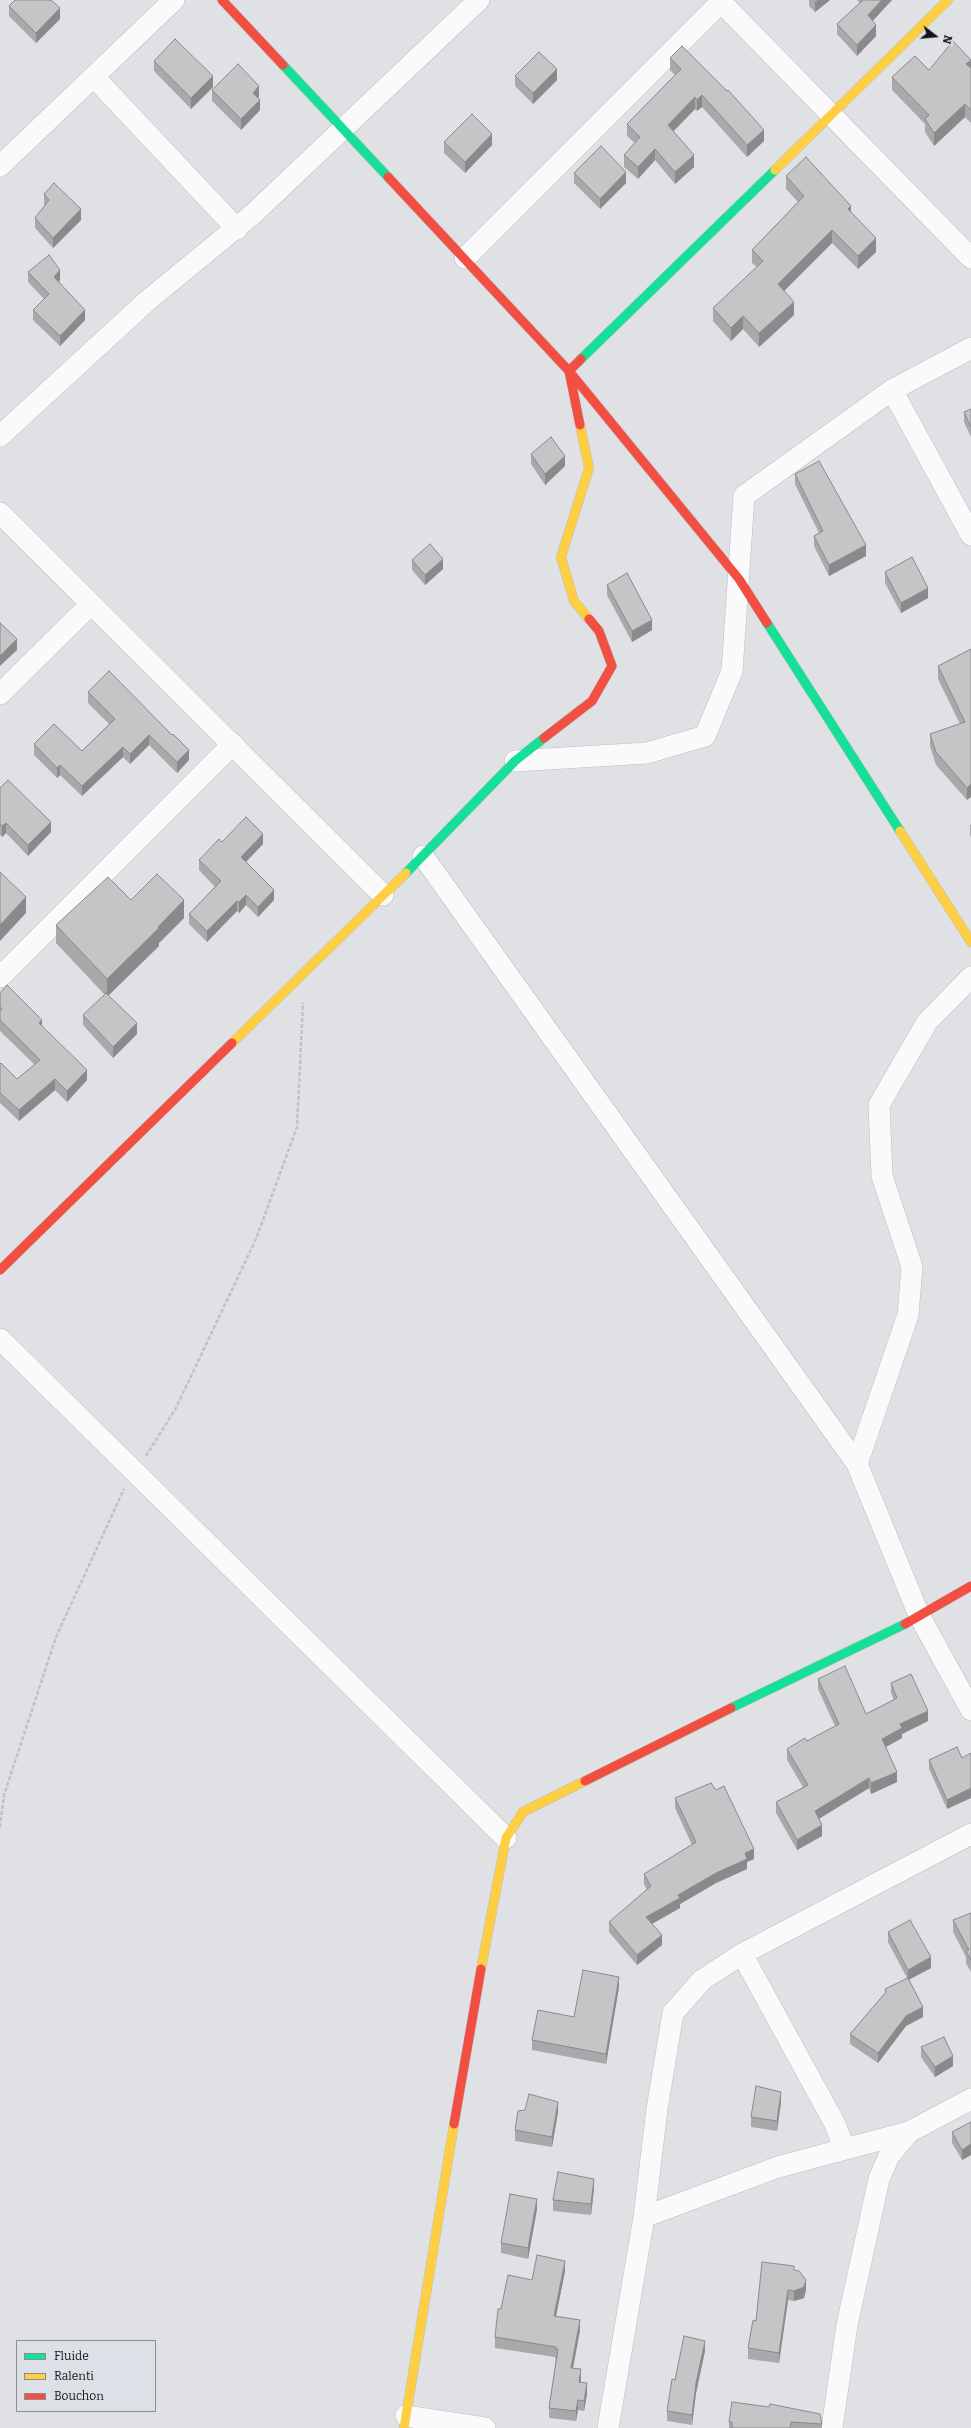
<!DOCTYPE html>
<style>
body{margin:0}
#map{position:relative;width:971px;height:2428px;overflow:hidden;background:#e0e1e5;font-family:Bitter,serif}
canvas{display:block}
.legend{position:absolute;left:16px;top:2340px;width:140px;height:72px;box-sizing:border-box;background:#dee0e7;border:1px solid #8d8e93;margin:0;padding:5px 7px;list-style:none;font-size:12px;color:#131316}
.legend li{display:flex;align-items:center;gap:8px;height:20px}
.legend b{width:20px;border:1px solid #8d8e93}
.north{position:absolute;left:915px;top:16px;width:40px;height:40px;-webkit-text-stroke:3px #dee0e7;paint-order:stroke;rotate:106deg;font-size:11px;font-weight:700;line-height:16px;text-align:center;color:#131316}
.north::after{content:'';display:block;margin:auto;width:14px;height:18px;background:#131316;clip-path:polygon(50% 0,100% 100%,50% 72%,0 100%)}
</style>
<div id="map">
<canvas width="971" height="2428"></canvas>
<ul class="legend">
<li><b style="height:5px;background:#16e098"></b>Fluide</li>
<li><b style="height:5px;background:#ffcf43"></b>Ralenti</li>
<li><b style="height:5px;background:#f24e42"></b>Bouchon</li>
</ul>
<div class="north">N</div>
</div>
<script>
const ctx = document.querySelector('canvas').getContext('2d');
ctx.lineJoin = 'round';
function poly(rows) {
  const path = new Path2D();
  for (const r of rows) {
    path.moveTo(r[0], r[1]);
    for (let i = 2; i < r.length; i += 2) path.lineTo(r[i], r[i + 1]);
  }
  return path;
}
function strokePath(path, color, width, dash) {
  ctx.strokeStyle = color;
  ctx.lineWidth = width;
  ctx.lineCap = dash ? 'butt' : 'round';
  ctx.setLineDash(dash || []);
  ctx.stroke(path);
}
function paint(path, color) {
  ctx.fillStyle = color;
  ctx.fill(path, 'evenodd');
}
const street = poly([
 [719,0,971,258],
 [94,77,237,229],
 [0,166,174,0],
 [465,258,721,2],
 [892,390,971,535],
 [0,436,147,301,253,214,479,0],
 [0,513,383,895],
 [0,694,90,605],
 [515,761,647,753,705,736,732,671,744,496,892,390,971,348],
 [423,856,857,1464,919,1615,971,1710],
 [0,977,233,744],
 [0,1339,506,1838],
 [857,1464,908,1315,912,1267,882,1176,879,1105,927,1022,971,977],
 [742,1954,835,2124,844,2148],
 [644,2217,778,2167,909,2132,971,2099],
 [406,2416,485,2428],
 [608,2428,644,2217,657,2109,673,2013,702,1980,742,1954,971,1834],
 [832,2428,847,2325,879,2179,889,2156,909,2132]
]);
const fast = poly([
 [283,65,388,177],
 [581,359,775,170],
 [767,623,900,831],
 [406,873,515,761,544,738],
 [731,1708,905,1624]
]);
const slow = poly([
 [775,170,948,0],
 [580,425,589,468,561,557,574,601,589,619],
 [900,831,971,942],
 [232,1043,406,873],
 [481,1969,506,1838,523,1812,585,1781],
 [404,2428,454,2124]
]);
const jam = poly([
 [222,0,283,65],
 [388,177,569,371,580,425],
 [581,359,569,371,739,579,767,623],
 [544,738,592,701,612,666,599,631,589,619],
 [0,1270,232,1043],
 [905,1624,971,1586],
 [585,1781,731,1708],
 [454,2124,481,1969]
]);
strokePath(street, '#bcbdc0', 22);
strokePath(fast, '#bcbdc0', 10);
strokePath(slow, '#bcbdc0', 10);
strokePath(jam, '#bcbdc0', 10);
strokePath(poly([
 [146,1456,176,1408,256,1239,297,1127,303,1003],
 [0,1827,4,1795,56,1637,124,1489]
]), '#c1c1c2', 2.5, [4, 2]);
strokePath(street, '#fafafb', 21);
strokePath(fast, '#16e098', 9);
strokePath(slow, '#ffcf43', 9);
strokePath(jam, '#f24e42', 9);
paint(poly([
 [809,0,830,0,815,12,809,6],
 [857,0,892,0,872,21,876,36,857,56,837,34,837,24,860,3],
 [9,6,60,19,36,43,9,16],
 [670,58,764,141,747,157,702,107,697,111,695,109,673,131,694,167,675,184,655,160,638,179,624,167,624,155,635,143,627,136,627,124,675,75,670,70],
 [971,60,971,123,965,117,934,146,925,132,925,124,892,90,892,77],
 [154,61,213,87,191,109,154,71],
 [515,76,557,80,533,104,515,86],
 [212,90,259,97,258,98,260,110,241,130,212,101],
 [444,142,492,145,465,173,444,153],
 [574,173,626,183,600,209,574,183],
 [786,176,851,213,876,252,858,269,832,243,784,291,794,315,759,347,743,329,731,341,713,321,713,308,757,267,752,263,752,250,798,202,786,189],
 [44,194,81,220,53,248,35,228,35,218,45,206,44,205],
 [28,272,60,280,59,282,85,320,60,346,33,320,33,310,44,299,28,282],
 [971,409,971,437,964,422,964,412],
 [531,454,565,466,545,485,531,464],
 [795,474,866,556,829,576,814,546,814,536,819,533,795,484],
 [412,560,443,569,425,585,412,570],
 [885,572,928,598,901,613,885,583],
 [607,585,652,630,632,642,607,595],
 [971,649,967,800,936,765,930,746,930,734,960,724,938,679,938,666],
 [88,692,189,760,177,773,149,745,130,764,123,757,82,796,60,775,57,778,34,755,34,744,82,751,109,724,88,703],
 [0,788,51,832,28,856,6,833,2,837,0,835],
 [971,824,971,838,970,835,970,825],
 [222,842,263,844,246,862,274,900,258,917,246,905,239,913,237,911,207,942,189,924,189,914,215,887,199,870,199,860],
 [131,900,184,918,159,943,159,946,108,995,137,1034,113,1058,83,1025,83,1015,105,995,56,943,56,925],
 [0,993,42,1026,87,1080,67,1102,55,1090,19,1121,0,1103,0,1064,17,1079,35,1065,0,1031],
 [818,1679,866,1714,894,1700,891,1693,891,1683,928,1721,902,1734,902,1738,886,1747,897,1782,871,1794,869,1788,819,1819,822,1836,797,1850,776,1813,776,1802,803,1787,787,1760,787,1749,807,1741,835,1726,818,1689],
 [957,1747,947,1809,929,1769,929,1760],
 [675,1798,754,1859,747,1862,747,1869,716,1883,680,1904,680,1908,652,1924,662,1945,637,1965,609,1932,609,1922,647,1890,644,1884,644,1874,692,1845,675,1808],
 [971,1913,971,1972,966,1963,966,1957,953,1932,953,1920],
 [888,1932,931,1968,909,1980,923,2017,906,2026,878,2063,850,2044,850,2034,885,1993,885,1989,907,1978,888,1942],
 [619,1987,606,2064,532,2050,532,2040,574,2017],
 [921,2047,953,2066,935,2077,921,2057],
 [781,2102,777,2131,751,2127,751,2117],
 [558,2112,552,2147,515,2141,515,2130],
 [971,2122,971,2155,962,2160,952,2143,952,2132],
 [594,2189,591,2215,553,2211,553,2200],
 [537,2209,528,2259,501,2253,501,2243],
 [794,2270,806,2290,804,2298,794,2301,788,2300,779,2363,748,2359,748,2348],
 [565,2271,556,2316,580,2330,573,2368,581,2379,581,2382,587,2394,584,2411,578,2410,576,2421,549,2418,549,2408,556,2359,555,2359,555,2357,495,2348,495,2337,501,2309,532,2280],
 [705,2351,696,2393,692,2425,667,2421,667,2411,675,2380],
 [732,2402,822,2424,822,2428,729,2428,729,2422]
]), '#a9a9ac');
paint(poly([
 [818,0,830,0,815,12,815,2],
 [882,0,892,0,868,26,868,15],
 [60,8,60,19,36,43,36,33],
 [876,25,876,36,857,56,857,45],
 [971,61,971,74,966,64],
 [557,69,557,80,533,104,533,93],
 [213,76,213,87,191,109,191,98],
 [259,86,259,97,253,103,253,93],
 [702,95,702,107,697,111,697,100],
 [695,97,695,109,668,137,668,125],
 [260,100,260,110,241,130,241,119],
 [965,104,965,117,934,146,934,133],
 [764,130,764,141,747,157,747,145],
 [492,134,492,145,465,173,465,162],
 [655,149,655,160,638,179,638,167],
 [694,155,694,167,675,184,675,172],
 [626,172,626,183,600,209,600,199],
 [851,206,851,219,848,209],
 [81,209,81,220,53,248,53,238],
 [832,230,832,243,778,297,778,284],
 [876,238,876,252,858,269,858,256],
 [60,270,60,280,54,287,54,277],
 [794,302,794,315,759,347,759,333],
 [85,310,85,320,60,346,60,336],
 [743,316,743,329,731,341,731,328],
 [565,456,565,466,545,485,545,474],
 [866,545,866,556,829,576,829,565],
 [443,559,443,569,425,585,425,575],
 [928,588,928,598,901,613,901,603],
 [652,620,652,630,632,642,632,631],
 [17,639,17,650,0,666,0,656],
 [149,735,149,745,130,764,130,754],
 [123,747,123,757,82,796,82,786],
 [189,750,189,760,177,773,177,762],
 [60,765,60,775,57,778,57,768],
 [971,784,971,797,967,800,967,788],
 [51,822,51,832,28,856,28,845],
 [6,823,6,833,2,837,2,826],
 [263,834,263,844,241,867,241,857],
 [274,890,274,900,258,917,258,907],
 [246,895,246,905,239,913,239,902],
 [26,897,26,913,0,941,0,925],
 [184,900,184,918,159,943,159,946,107,997,107,979],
 [237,901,237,911,207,942,207,931],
 [42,1020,42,1030,39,1023],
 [137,1023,137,1034,113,1058,113,1047],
 [87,1070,87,1080,67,1102,67,1091],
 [55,1079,55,1090,19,1121,19,1110],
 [928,1711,928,1721,902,1734,902,1738,882,1749,882,1739,900,1724],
 [897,1772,897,1782,871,1794,871,1783],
 [869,1778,869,1788,815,1821,815,1811],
 [971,1788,971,1798,947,1809,947,1800],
 [822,1825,822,1836,797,1850,797,1840],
 [754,1849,754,1859,747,1862,747,1869,716,1883,680,1904,680,1908,646,1927,646,1917,678,1895,745,1853],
 [662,1935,662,1945,637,1965,637,1955],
 [931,1957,931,1968,908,1980,908,1970],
 [619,1977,619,1987,606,2064,606,2054],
 [923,2007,923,2017,906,2026,878,2063,878,2053,906,2016],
 [953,2056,953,2066,935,2077,935,2067],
 [781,2092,781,2102,777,2131,777,2121],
 [558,2102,558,2112,552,2147,552,2137],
 [971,2144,971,2155,962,2160,962,2150],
 [594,2179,594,2189,591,2215,591,2204],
 [537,2199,537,2209,528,2259,528,2248],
 [565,2261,565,2271,554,2326,554,2316],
 [806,2280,806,2290,804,2298,794,2301,794,2291],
 [788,2290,788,2300,779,2363,779,2353],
 [580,2320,580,2330,571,2378,571,2368],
 [705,2341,705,2351,696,2393,692,2425,692,2415,696,2383],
 [581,2369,581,2379,579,2392,579,2382],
 [587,2383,587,2394,584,2411,584,2401],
 [578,2400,578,2410,576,2421,576,2411]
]), '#8a8a8c');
const building = poly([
 [15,0,51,0,60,8,36,33,9,6,15,0],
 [863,0,882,0,868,15,876,25,857,45,837,24,863,0],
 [175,39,213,76,191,98,154,61,175,39],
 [953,41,971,60,966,64,971,68,971,110,965,104,934,133,925,119,929,115,892,77,915,56,929,70,953,41],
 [682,46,727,91,728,90,764,130,747,145,702,95,697,100,695,97,668,125,694,155,675,172,655,149,638,167,624,155,640,137,627,124,681,69,670,58,682,46],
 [539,52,557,69,533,93,515,76,539,52],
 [238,64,259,86,253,93,260,100,241,119,212,90,238,64],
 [472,114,492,134,465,162,444,142,472,114],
 [601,146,626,172,600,199,574,173,601,146],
 [806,157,851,206,848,209,876,238,858,256,832,230,778,284,794,302,759,333,743,316,731,328,713,308,763,261,752,250,804,196,786,176,806,157],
 [54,183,81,209,53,238,35,218,49,200,44,194,54,183],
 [49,255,60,270,54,277,85,310,60,336,33,310,49,294,28,272,49,255],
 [971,409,971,427,964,412,971,409],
 [551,437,565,456,545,474,531,454,551,437],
 [819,461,866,545,829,565,814,536,823,531,795,474,819,461],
 [430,544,443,559,425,575,412,560,430,544],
 [912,557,928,588,901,603,885,572,912,557],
 [627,573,652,620,632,631,607,585,627,573],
 [0,623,17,639,0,656,0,623],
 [971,649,971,784,967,788,936,752,930,734,965,722,938,666,971,649],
 [109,671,172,735,173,734,189,750,177,762,149,735,130,754,123,747,82,786,60,765,57,768,34,744,54,724,82,751,115,719,88,692,109,671],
 [8,780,51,822,28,845,6,823,2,826,0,824,0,788,8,780],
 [246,817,263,834,241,857,274,890,258,907,246,895,239,902,237,901,207,931,189,914,221,881,199,860,219,839,222,842,246,817],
 [0,872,26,897,0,925,0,872],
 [157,874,184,900,158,927,159,928,107,979,56,925,108,877,131,900,157,874],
 [7,985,42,1020,39,1023,87,1070,67,1091,55,1079,19,1110,0,1093,0,1064,1,1063,17,1079,40,1060,0,1020,0,1011,2,1009,0,1007,0,993,7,985],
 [106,993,137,1023,113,1047,83,1015,106,993],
 [845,1666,866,1714,897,1698,891,1683,911,1674,928,1711,900,1724,902,1728,882,1739,897,1772,871,1783,869,1778,815,1811,822,1825,797,1840,776,1802,808,1785,787,1749,805,1738,807,1741,839,1724,818,1679,845,1666],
 [957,1747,962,1758,971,1753,971,1788,947,1800,929,1760,957,1747],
 [711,1783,716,1790,724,1786,754,1849,745,1853,747,1859,716,1873,678,1895,680,1898,646,1917,662,1935,637,1955,609,1922,651,1886,644,1874,696,1842,675,1798,711,1783],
 [971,1913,971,1960,966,1951,969,1950,953,1920,971,1913],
 [910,1920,931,1957,908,1970,888,1932,910,1920],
 [583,1970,619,1977,606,2054,532,2040,538,2010,574,2017,583,1970],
 [908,1978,923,2007,906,2016,878,2053,850,2034,886,1992,885,1989,908,1978],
 [944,2037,953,2056,935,2067,921,2047,944,2037],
 [756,2086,781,2092,777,2121,751,2117,756,2086],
 [529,2094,558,2102,552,2137,515,2130,518,2111,525,2110,529,2094],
 [971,2122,971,2144,962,2150,952,2132,971,2122],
 [558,2172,594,2179,591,2204,553,2200,558,2172],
 [510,2194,537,2199,528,2248,501,2243,510,2194],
 [537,2255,565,2261,554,2316,580,2320,571,2368,581,2369,579,2382,587,2383,584,2401,578,2400,576,2411,549,2408,558,2349,555,2349,556,2347,495,2337,498,2309,501,2309,508,2275,532,2280,537,2255],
 [762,2262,794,2266,794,2270,799,2271,806,2280,804,2287,794,2291,788,2290,779,2353,748,2348,753,2320,756,2321,762,2262],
 [684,2336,705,2341,696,2383,692,2415,667,2411,672,2379,675,2380,684,2336],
 [732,2402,769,2407,770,2404,820,2414,822,2424,791,2422,790,2428,732,2428,732,2422,729,2422,732,2402]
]);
paint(building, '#c5c5c8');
strokePath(building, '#8a8a8c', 1);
</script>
